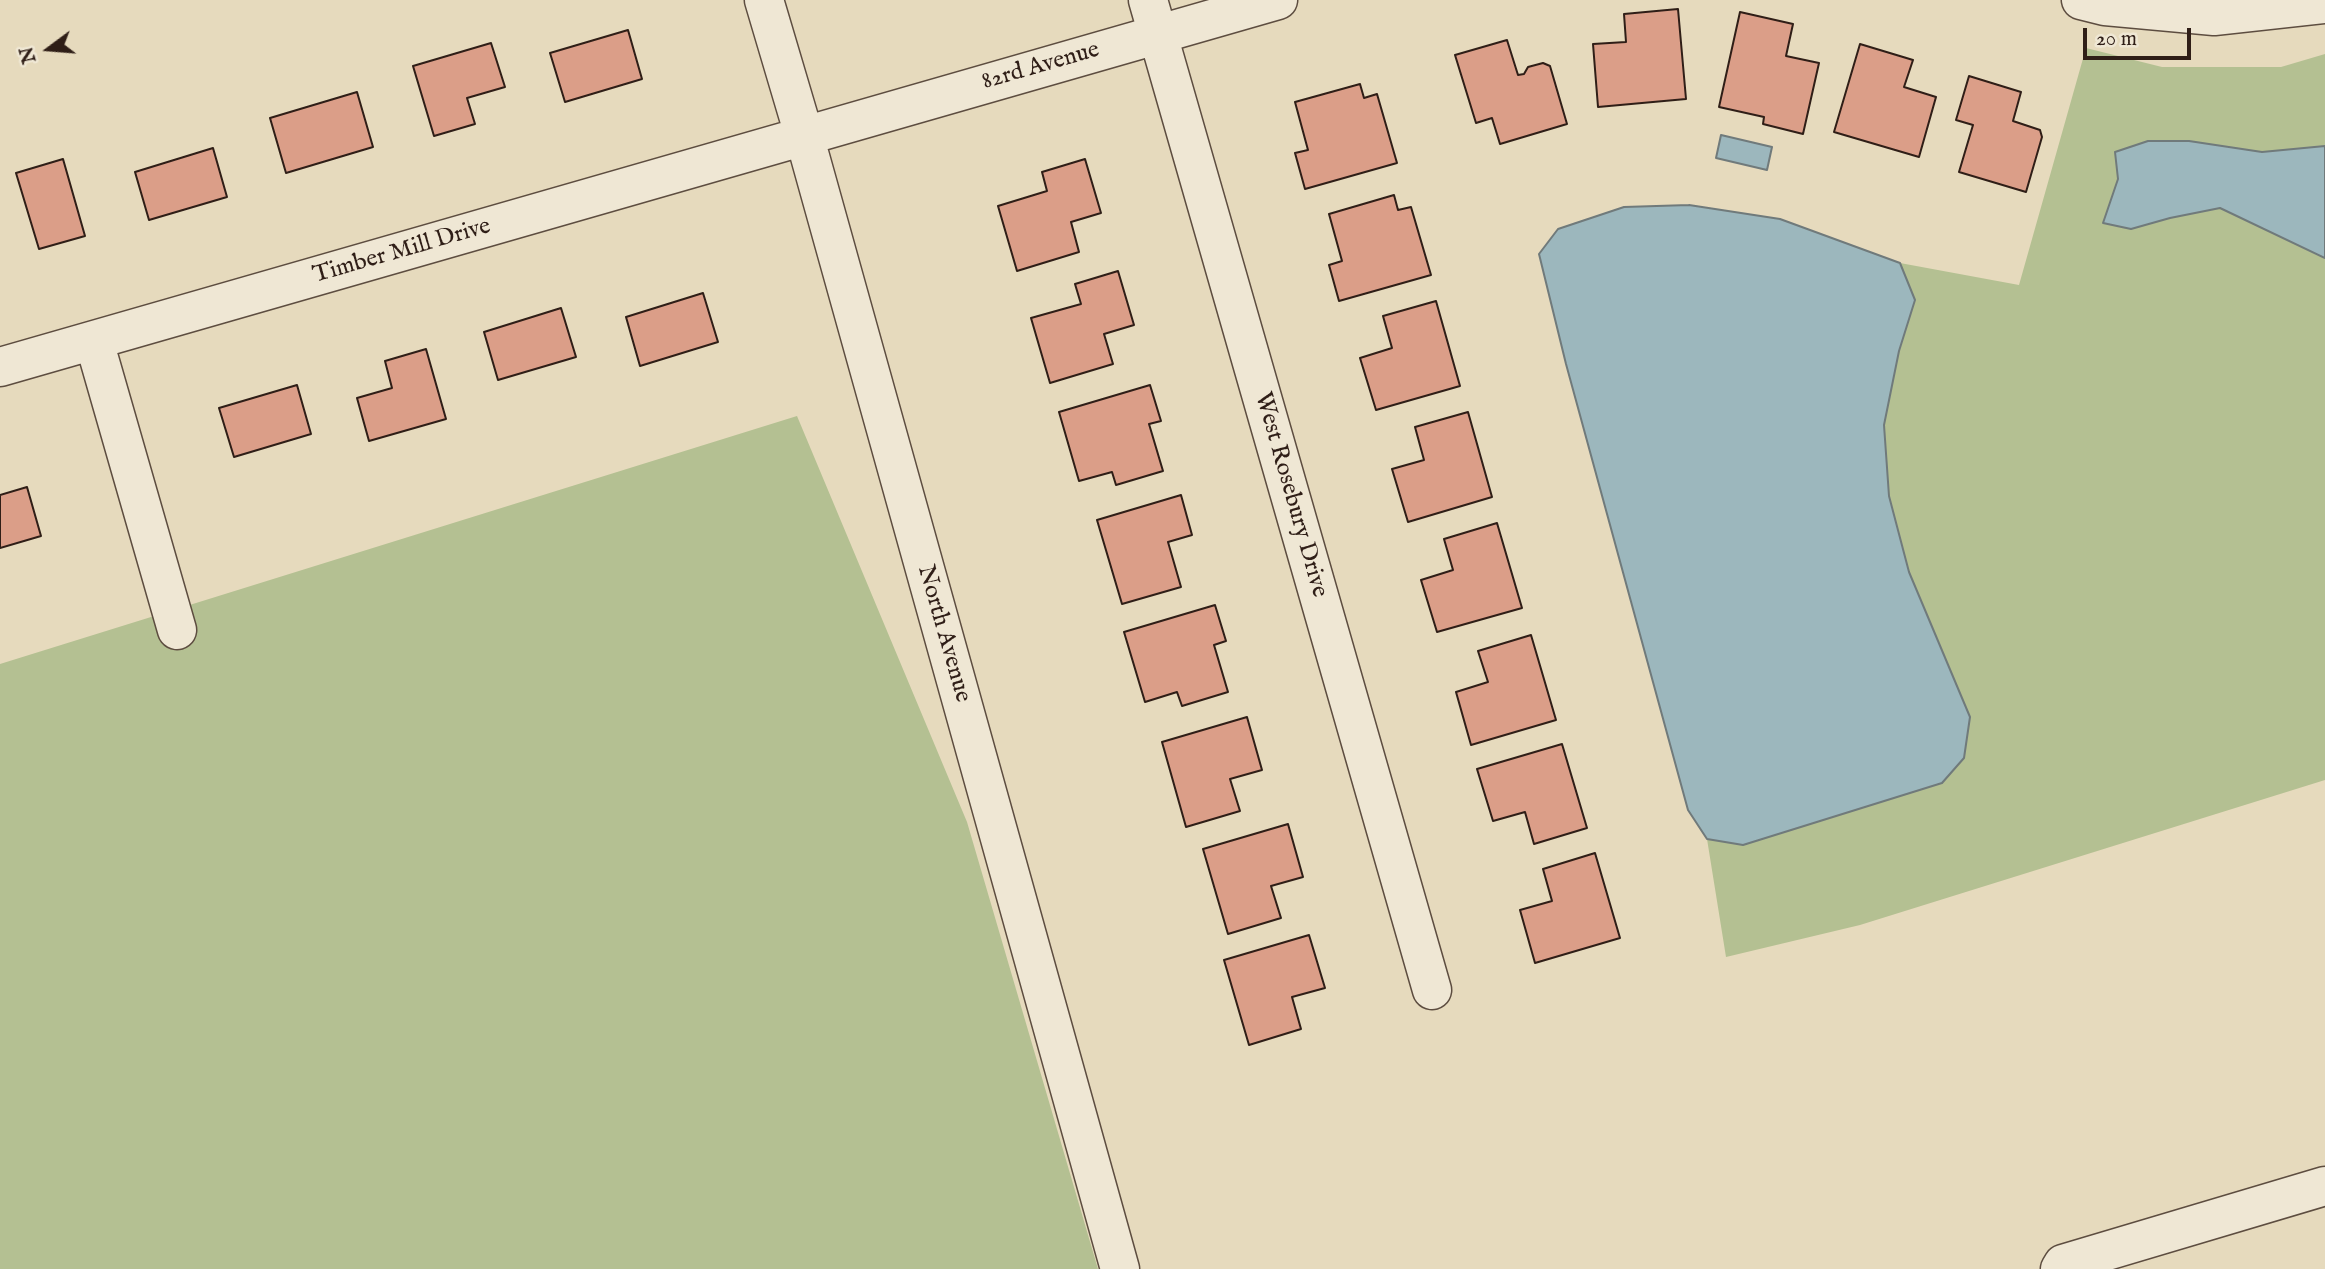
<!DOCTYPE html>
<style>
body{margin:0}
#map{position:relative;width:2325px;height:1269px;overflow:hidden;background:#e6dabd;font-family:"IM FELL English",serif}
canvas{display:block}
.north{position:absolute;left:14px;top:14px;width:70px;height:70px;-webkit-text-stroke:5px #efe7d4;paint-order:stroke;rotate:254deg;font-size:19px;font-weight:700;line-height:28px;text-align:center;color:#2f1e17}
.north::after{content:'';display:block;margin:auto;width:24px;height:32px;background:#2f1e17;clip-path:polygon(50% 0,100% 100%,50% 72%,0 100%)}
.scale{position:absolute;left:2083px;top:28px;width:108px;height:32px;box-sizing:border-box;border:4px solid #2f1e17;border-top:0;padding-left:9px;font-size:21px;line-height:24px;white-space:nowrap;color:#2f1e17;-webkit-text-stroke:5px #efe7d4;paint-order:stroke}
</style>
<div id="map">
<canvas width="2325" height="1269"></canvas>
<div class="north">N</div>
<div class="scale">20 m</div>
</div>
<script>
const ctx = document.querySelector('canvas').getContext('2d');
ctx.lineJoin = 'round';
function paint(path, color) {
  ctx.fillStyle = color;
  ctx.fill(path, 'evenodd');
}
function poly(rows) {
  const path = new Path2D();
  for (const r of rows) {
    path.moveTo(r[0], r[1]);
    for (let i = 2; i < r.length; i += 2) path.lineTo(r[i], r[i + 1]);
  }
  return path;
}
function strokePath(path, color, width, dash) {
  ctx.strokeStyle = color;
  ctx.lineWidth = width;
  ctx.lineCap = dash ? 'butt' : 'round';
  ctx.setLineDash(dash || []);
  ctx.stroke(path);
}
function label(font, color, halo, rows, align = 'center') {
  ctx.font = font + ' "IM FELL English",serif';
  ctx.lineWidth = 7;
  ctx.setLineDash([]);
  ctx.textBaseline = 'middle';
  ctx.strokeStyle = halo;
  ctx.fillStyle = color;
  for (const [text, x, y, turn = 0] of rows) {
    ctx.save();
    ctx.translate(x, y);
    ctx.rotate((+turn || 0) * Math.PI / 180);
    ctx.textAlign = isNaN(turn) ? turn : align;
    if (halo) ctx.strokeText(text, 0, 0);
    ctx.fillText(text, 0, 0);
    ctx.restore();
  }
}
paint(poly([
 [2086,48,2162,67,2281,67,2325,54,2325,780,1860,925,1726,957,1707,839,1743,845,1942,783,1964,758,1970,717,1909,572,1889,496,1884,425,1899,351,1915,300,1900,263,2019,285],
 [797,416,967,822,1098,1269,0,1269,0,664]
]), '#b4c092');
const water = poly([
 [1721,135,1772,147,1767,170,1716,158,1721,135],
 [2148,141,2189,141,2262,152,2325,146,2325,258,2220,208,2170,218,2131,229,2103,223,2118,179,2115,152,2148,141],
 [1689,205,1780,219,1900,263,1915,300,1899,351,1884,425,1889,496,1909,572,1970,717,1964,758,1942,783,1743,845,1707,839,1688,810,1566,364,1539,254,1558,229,1624,207,1689,205]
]);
paint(water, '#9cb7bd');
strokePath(water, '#707a7b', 2);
const building = poly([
 [1678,9,1686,99,1598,107,1593,44,1626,42,1624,14,1678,9],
 [1740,12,1793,24,1786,56,1819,63,1803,134,1763,124,1764,117,1719,107,1740,12],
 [628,30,642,79,565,102,550,53,628,30],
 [1507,40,1518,75,1524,74,1528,67,1543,63,1550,66,1567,124,1500,144,1492,118,1476,123,1455,55,1507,40],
 [491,43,505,87,467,98,475,124,434,136,413,66,491,43],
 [1860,44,1913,60,1904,87,1936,97,1919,157,1834,132,1860,44],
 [1969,76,2021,92,2013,121,2040,130,2042,137,2026,192,1959,172,1973,125,1956,120,1969,76],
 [1360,84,1364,98,1377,94,1397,163,1305,189,1295,153,1308,150,1295,102,1360,84],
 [357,92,373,147,286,173,270,118,357,92],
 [213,148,227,197,149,220,135,172,213,148],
 [63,159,85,236,39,249,16,173,63,159],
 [1085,159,1101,213,1071,222,1079,252,1017,271,998,206,1047,191,1042,172,1085,159],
 [1394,195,1398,210,1411,207,1431,275,1339,301,1329,265,1342,261,1329,214,1394,195],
 [1118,271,1134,325,1104,334,1113,364,1050,383,1031,318,1081,304,1075,284,1118,271],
 [703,293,718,342,640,366,626,317,703,293],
 [1436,301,1460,386,1376,410,1360,358,1392,348,1383,316,1436,301],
 [561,308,576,357,498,380,484,332,561,308],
 [426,349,446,419,369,441,357,398,392,388,385,361,426,349],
 [297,385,311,434,234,457,219,408,297,385],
 [1150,385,1161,421,1149,424,1163,471,1116,485,1112,472,1079,481,1059,412,1150,385],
 [1468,412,1492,497,1408,522,1392,469,1424,460,1415,427,1468,412],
 [27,487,41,536,0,548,0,495,27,487],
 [1181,495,1192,535,1168,542,1181,587,1122,604,1097,520,1181,495],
 [1497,523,1522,608,1437,632,1421,580,1453,570,1444,539,1497,523],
 [1215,605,1226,641,1214,645,1228,692,1182,706,1177,692,1145,702,1124,632,1215,605],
 [1531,635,1556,720,1471,745,1456,692,1488,682,1478,651,1531,635],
 [1247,717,1262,770,1230,779,1240,811,1186,827,1162,742,1247,717],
 [1562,744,1587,828,1534,844,1525,812,1493,821,1477,769,1562,744],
 [1288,824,1303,877,1271,886,1281,918,1228,934,1203,849,1288,824],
 [1595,853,1620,938,1535,963,1520,910,1552,901,1543,869,1595,853],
 [1309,935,1325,988,1292,997,1301,1029,1249,1045,1224,960,1309,935]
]);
paint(building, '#db9e88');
strokePath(building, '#2f1e17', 2);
const minor = poly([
 [764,0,804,135,1120,1269],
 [1148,0,1432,990],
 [2081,0,2105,6,2214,16,2325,4],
 [94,341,177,630],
 [0,367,1278,0],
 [2060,1269,2063,1264,2325,1186]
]);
strokePath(minor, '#5d4d40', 41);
strokePath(minor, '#efe7d4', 38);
label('24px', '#2f1e17', '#efe7d4', [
 ["82rd Avenue",1041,67,-16],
 ["Timber Mill Drive",402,252,-16],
 ["West Rosebury Drive",1290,495,74],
 ["North Avenue",943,634,74]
]);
</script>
